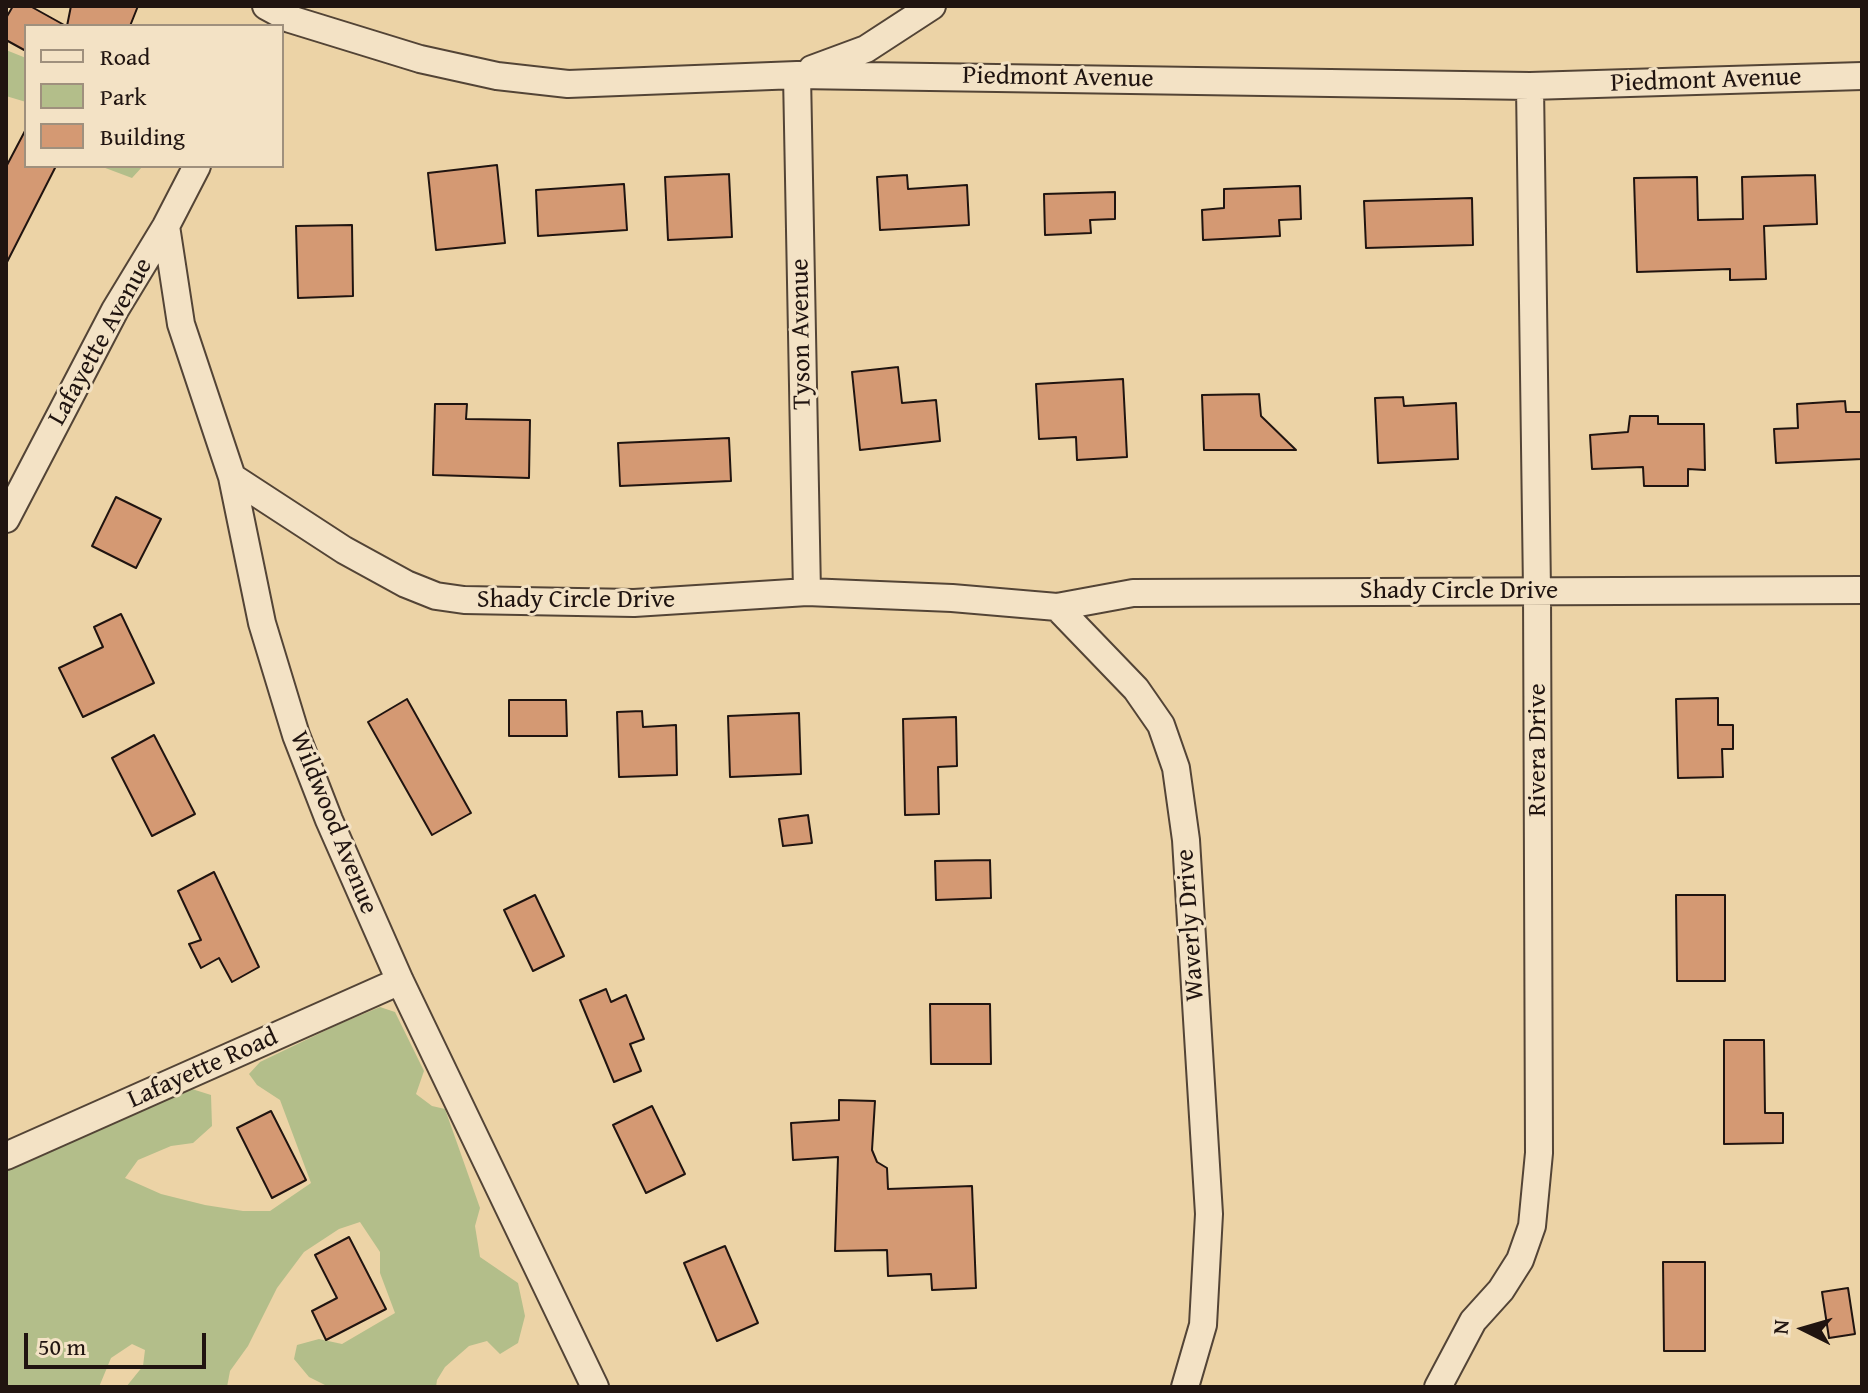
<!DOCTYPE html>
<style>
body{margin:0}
#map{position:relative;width:1868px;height:1393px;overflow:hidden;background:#ecd3a6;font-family:"Gentium Book Plus",serif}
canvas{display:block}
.frame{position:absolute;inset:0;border:8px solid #201410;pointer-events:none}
.legend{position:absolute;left:24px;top:24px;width:260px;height:144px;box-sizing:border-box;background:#f3e2c5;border:2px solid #9f907d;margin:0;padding:10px 14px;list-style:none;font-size:24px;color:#201410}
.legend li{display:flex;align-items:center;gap:16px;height:40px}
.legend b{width:40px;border:2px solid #9f907d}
.north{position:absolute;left:1764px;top:1289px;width:80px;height:80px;-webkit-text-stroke:6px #f3e2c5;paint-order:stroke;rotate:275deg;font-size:22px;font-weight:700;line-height:32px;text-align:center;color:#201410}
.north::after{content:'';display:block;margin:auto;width:28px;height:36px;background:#201410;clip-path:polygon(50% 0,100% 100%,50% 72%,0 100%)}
.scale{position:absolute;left:24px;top:1333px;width:182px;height:36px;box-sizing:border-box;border:4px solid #201410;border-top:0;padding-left:10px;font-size:24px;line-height:28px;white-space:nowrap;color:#201410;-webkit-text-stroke:6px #f3e2c5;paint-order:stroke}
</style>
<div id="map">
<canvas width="1868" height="1393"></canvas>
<div class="frame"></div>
<ul class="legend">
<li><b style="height:10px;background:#f3e2c5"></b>Road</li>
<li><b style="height:22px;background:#b3be8a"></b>Park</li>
<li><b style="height:22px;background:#d49973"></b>Building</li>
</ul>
<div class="north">N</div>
<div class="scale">50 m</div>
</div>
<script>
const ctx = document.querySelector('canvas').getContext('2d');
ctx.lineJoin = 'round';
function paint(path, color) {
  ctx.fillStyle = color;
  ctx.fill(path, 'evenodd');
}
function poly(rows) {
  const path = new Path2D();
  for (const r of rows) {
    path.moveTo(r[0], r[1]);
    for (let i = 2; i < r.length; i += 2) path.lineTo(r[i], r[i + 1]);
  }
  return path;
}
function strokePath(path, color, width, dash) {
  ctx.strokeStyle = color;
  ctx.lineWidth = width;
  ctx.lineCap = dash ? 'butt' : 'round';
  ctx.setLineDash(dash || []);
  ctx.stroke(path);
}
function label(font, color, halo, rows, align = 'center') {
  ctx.font = font + ' "Gentium Book Plus",serif';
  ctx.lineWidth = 6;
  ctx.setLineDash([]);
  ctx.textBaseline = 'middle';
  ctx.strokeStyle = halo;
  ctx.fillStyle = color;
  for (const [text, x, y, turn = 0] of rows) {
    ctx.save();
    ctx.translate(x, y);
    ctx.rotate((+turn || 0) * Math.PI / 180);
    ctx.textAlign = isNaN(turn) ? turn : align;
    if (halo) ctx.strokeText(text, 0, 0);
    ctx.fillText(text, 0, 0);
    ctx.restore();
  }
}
paint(poly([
 [6,50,26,58,26,102,6,96],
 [100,166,143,166,132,178],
 [380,1007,395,1012,424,1071,416,1094,432,1106,445,1109,480,1208,475,1226,480,1257,518,1283,525,1316,518,1343,500,1354,487,1341,469,1346,445,1367,437,1380,436,1387,329,1387,309,1377,294,1359,297,1345,319,1339,342,1344,395,1313,380,1273,380,1252,360,1222,339,1229,304,1252,277,1288,248,1346,230,1371,227,1387,126,1387,143,1366,145,1350,132,1344,111,1358,99,1387,6,1387,6,1170,192,1089,211,1095,212,1126,193,1143,171,1146,138,1160,125,1178,161,1194,205,1205,243,1211,270,1211,311,1183,280,1100,257,1085,249,1074,260,1062,337,1025]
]), '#b3be8a');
const building = poly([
 [13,6,30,6,66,26,26,26,26,51,6,40,6,18,13,6],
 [71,6,138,6,130,26,67,26,71,6],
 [26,129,26,166,56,166,6,264,6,167,26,129],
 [497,165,505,243,436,250,428,173,497,165],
 [729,174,732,237,668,240,665,177,729,174],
 [907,175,908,189,967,185,969,225,880,230,877,177,907,175],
 [1815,175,1817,224,1764,226,1766,279,1730,280,1730,269,1637,272,1634,178,1697,177,1698,220,1743,219,1742,177,1815,175],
 [624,184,627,230,538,236,536,190,624,184],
 [1300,186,1301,219,1279,220,1280,236,1203,240,1202,210,1224,208,1224,189,1300,186],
 [1115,192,1115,219,1090,220,1091,233,1045,235,1044,194,1115,192],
 [1472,198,1473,245,1366,248,1364,201,1472,198],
 [352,225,353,296,298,298,296,226,352,225],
 [898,367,902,403,936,400,940,441,860,450,852,372,898,367],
 [1123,379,1127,457,1077,460,1076,437,1039,439,1036,384,1123,379],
 [1259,394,1261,416,1296,450,1204,450,1202,395,1259,394],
 [1403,397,1404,406,1456,403,1458,459,1378,463,1375,398,1403,397],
 [1845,401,1846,412,1862,412,1862,459,1776,463,1774,429,1798,428,1797,404,1845,401],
 [435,404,467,404,466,419,530,420,529,478,433,475,435,404],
 [1630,416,1658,416,1658,424,1704,424,1705,470,1688,469,1688,486,1644,486,1643,467,1592,469,1590,435,1628,432,1630,416],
 [729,438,731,481,620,486,618,443,729,438],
 [116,497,161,519,136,568,92,546,116,497],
 [121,614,154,683,83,717,59,668,103,647,94,627,121,614],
 [1718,698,1718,725,1733,725,1733,749,1722,749,1723,777,1678,778,1676,699,1718,698],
 [407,699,471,813,432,835,368,722,407,699],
 [509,700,566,700,567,736,509,736,509,700],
 [642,711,643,727,676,725,677,775,619,777,617,712,642,711],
 [799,713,801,774,730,777,728,716,799,713],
 [956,717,957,766,938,767,939,814,905,815,903,719,956,717],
 [154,735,195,814,152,836,112,758,154,735],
 [808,815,812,843,783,846,779,819,808,815],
 [990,860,991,898,936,900,935,861,990,860],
 [214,872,259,967,232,982,219,958,201,968,189,944,201,940,178,891,214,872],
 [535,895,564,956,533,971,504,910,535,895],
 [1676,895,1725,895,1725,981,1677,981,1676,895],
 [606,989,611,1002,626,995,644,1039,630,1044,641,1071,614,1082,580,1000,606,989],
 [930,1004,990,1004,991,1064,931,1064,930,1004],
 [1724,1040,1764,1040,1765,1113,1783,1113,1783,1143,1724,1144,1724,1040],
 [839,1100,875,1101,872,1150,877,1162,887,1168,888,1189,972,1186,976,1288,932,1290,931,1274,888,1276,887,1250,835,1251,838,1157,793,1160,791,1123,839,1120,839,1100],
 [652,1106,685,1174,646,1193,613,1125,652,1106],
 [271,1111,306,1180,272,1198,237,1128,271,1111],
 [349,1237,386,1309,326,1340,312,1311,337,1298,315,1255,349,1237],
 [725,1246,758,1323,717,1341,684,1263,725,1246],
 [1663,1262,1705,1262,1705,1351,1664,1351,1663,1262],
 [1848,1288,1855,1334,1829,1338,1822,1292,1848,1288]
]);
paint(building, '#d49973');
strokePath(building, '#201410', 2);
const minor = poly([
 [266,6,290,19,420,59,497,76,568,84,797,75,1530,86,1862,76],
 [812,69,866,49,932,6],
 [797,75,807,592],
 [166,226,181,324,232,477,262,623,296,735,329,820,400,981,595,1387],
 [232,477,344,550,406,584,436,596,464,600,634,603,807,592,952,598,1057,607,1133,593,1862,590],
 [6,519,115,310,166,226,197,166],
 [1057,607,1136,689,1161,725,1176,768,1186,840,1209,1214,1203,1325,1185,1387],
 [6,1156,400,981],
 [1438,1387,1473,1321,1501,1290,1520,1260,1532,1226,1539,1153,1537,590,1530,86]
]);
strokePath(minor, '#534436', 30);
strokePath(minor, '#f3e2c5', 26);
label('26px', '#201410', '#f3e2c5', [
 ["Piedmont Avenue",1058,78,1],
 ["Piedmont Avenue",1706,81,-2],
 ["Tyson Avenue",802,334,-91],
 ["Lafayette Avenue",101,342,-61],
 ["Shady Circle Drive",1459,591],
 ["Shady Circle Drive",576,600],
 ["Rivera Drive",1538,750,-90],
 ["Wildwood Avenue",333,823,68],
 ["Waverly Drive",1191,925,-94],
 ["Lafayette Road",203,1069,-24]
]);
</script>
